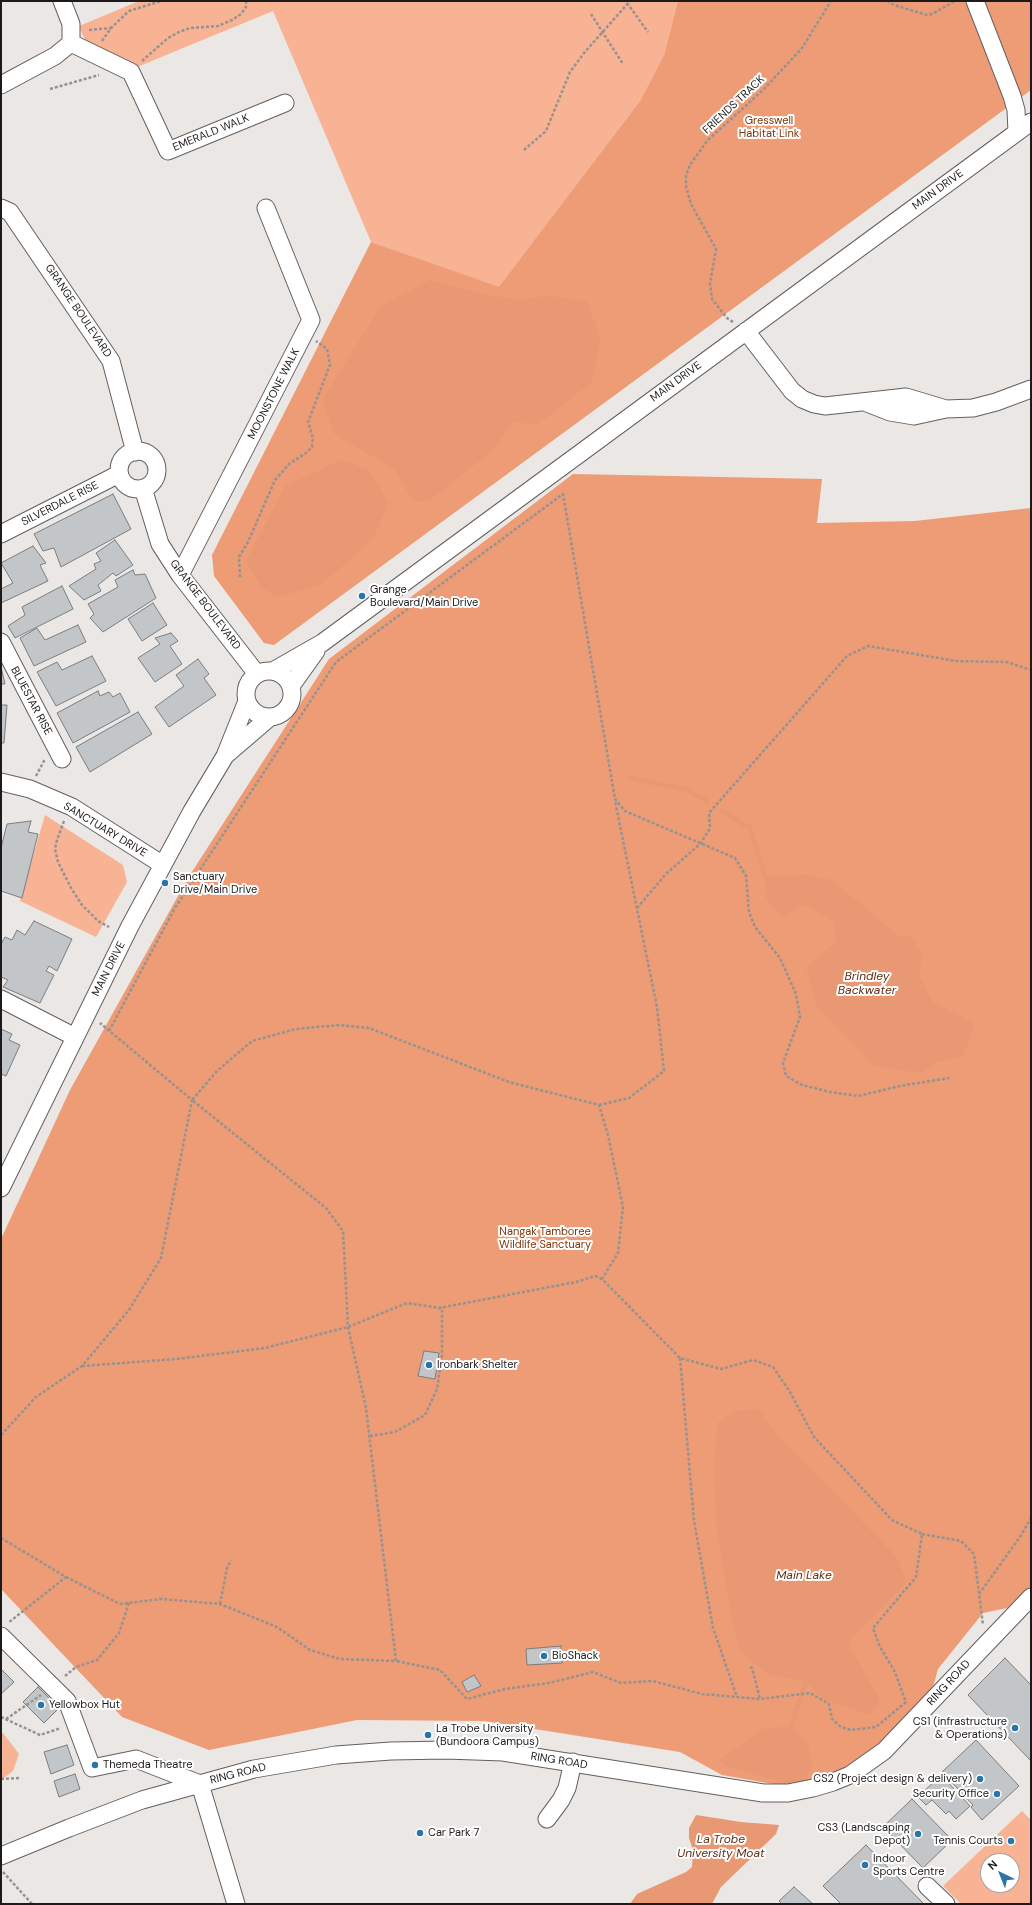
<!DOCTYPE html>
<style>
body{margin:0}
#map{position:relative;width:1032px;height:1905px;overflow:hidden;background:#ebe7e5;font-family:"DM Sans",sans-serif}
canvas{display:block}
.frame{position:absolute;inset:0;border:2px solid #1c1a1a;pointer-events:none}
.north{position:absolute;left:980px;top:1853px;width:40px;height:40px;box-sizing:border-box;background:#fff;border:1px solid #a4a3a3;border-radius:50%;rotate:317deg;font-size:11px;font-weight:700;line-height:16px;text-align:center;color:#1c1a1a}
.north::after{content:'';display:block;margin:auto;width:14px;height:18px;background:#2a74a8;clip-path:polygon(50% 0,100% 100%,50% 72%,0 100%)}
</style>
<div id="map">
<canvas width="1032" height="1905"></canvas>
<div class="frame"></div>
<div class="north">N</div>
</div>
<script>
const ctx = document.querySelector('canvas').getContext('2d');
ctx.lineJoin = 'round';
function paint(path, color) {
  ctx.fillStyle = color;
  ctx.fill(path, 'evenodd');
}
function poly(rows) {
  const path = new Path2D();
  for (const r of rows) {
    if (r.length === 3) {
      path.moveTo(r[0] + r[2], r[1]);
      path.arc(r[0], r[1], r[2], 0, 2 * Math.PI);
      continue;
    }
    path.moveTo(r[0], r[1]);
    for (let i = 2; i < r.length; i += 2) path.lineTo(r[i], r[i + 1]);
  }
  return path;
}
function strokePath(path, color, width, dash) {
  ctx.strokeStyle = color;
  ctx.lineWidth = width;
  ctx.lineCap = dash ? 'butt' : 'round';
  ctx.setLineDash(dash || []);
  ctx.stroke(path);
}
function label(font, color, halo, rows, align = 'center') {
  ctx.font = font + ' "DM Sans",sans-serif';
  ctx.lineWidth = 4;
  ctx.setLineDash([]);
  ctx.textBaseline = 'middle';
  ctx.strokeStyle = halo;
  ctx.fillStyle = color;
  for (const [text, x, y, turn = 0] of rows) {
    ctx.save();
    ctx.translate(x, y);
    ctx.rotate((+turn || 0) * Math.PI / 180);
    ctx.textAlign = isNaN(turn) ? turn : align;
    if (halo) ctx.strokeText(text, 0, 0);
    ctx.fillText(text, 0, 0);
    ctx.restore();
  }
}
paint(poly([
 [139,1,678,1,664,55,640,101,499,288,371,242,273,11,137,67,87,45,79,26],
 [45,815,123,865,127,882,96,937,20,901],
 [1,1733,3,1733,19,1754,13,1771,1,1780],
 [1022,1811,1031,1820,1031,1904,961,1904,943,1886],
 [988,1861,1012,1861,1012,1885,988,1885]
]), '#f7b393');
paint(poly([
 [678,1,1031,1,1031,90,274,645,264,643,214,576,212,555,371,242,499,287,640,101,664,55],
 [573,474,822,479,817,523,915,521,1031,508,1031,1588,1012,1607,983,1613,938,1669,924,1720,834,1781,779,1785,722,1775,680,1752,484,1721,357,1720,209,1750,122,1717,1,1589,1,1239,70,1090,188,878,329,659]
]), '#ed9c76');
paint(poly([
 [430,280,481,294,518,300,549,296,587,302,601,339,591,383,538,424,513,422,492,451,430,500,414,502,393,468,335,435,322,400,381,306],
 [342,460,368,470,388,502,374,538,322,584,278,597,262,588,246,561,285,486],
 [806,875,832,880,900,937,910,936,922,953,919,976,933,1002,969,1020,974,1027,963,1056,936,1062,921,1073,874,1066,817,1007,806,967,836,942,834,921,804,904,782,917,766,898,765,876],
 [759,1409,778,1437,896,1556,907,1582,848,1643,880,1700,870,1715,823,1699,806,1682,767,1674,741,1651,734,1629,728,1599,716,1522,714,1464,718,1422,736,1411],
 [791,1726,808,1743,812,1767,797,1786,728,1767,718,1761,764,1729],
 [696,1815,741,1822,779,1825,776,1834,721,1887,712,1904,630,1904,637,1894,686,1872,692,1867,693,1850,689,1838,689,1828]
]), '#e89872');
strokePath(poly([
 [630,778,688,790,708,802],
 [722,811,750,828,765,876],
 [791,1726,806,1682]
]), '#e89872', 4.5);
const building = poly([
 [113,494,131,529,61,567,54,548,43,551,34,534,113,494],
 [115,540,133,565,116,576,113,573,98,585,101,591,84,600,69,586,96,569,94,564,101,561,96,553,115,540],
 [33,546,46,563,40,565,48,581,1,603,1,589,13,583,1,563,33,546],
 [133,570,135,575,145,574,156,598,103,632,90,618,94,614,88,604,118,587,115,580,133,570],
 [62,586,73,609,15,638,8,626,25,615,22,607,62,586],
 [153,603,167,625,142,641,128,619,153,603],
 [78,625,86,642,34,666,20,638,37,628,45,640,78,625],
 [171,633,178,641,170,646,182,664,155,682,138,658,160,644,155,638,171,633],
 [92,656,106,681,56,706,37,672,57,662,62,670,92,656],
 [198,659,209,674,204,678,216,695,169,727,155,707,184,686,176,675,198,659],
 [1,667,5,684,1,684,1,667],
 [98,691,100,696,109,692,113,697,120,693,130,712,73,743,57,713,98,691],
 [1,705,7,705,4,743,1,743,1,705],
 [138,712,152,734,90,772,76,747,138,712],
 [31,821,28,832,38,834,22,898,1,891,1,848,7,824,31,821],
 [34,921,72,939,57,971,49,966,46,971,54,975,40,1003,3,987,8,980,1,977,1,944,5,937,12,940,17,930,25,935,34,921],
 [1,1029,12,1034,9,1040,20,1045,6,1076,1,1074,1,1029],
 [424,1351,439,1353,435,1379,418,1376,424,1351],
 [561,1646,562,1663,527,1665,526,1649,561,1646],
 [1005,1658,1031,1685,1031,1761,968,1695,1005,1658],
 [1,1669,14,1682,1,1694,1,1669],
 [474,1675,481,1686,467,1692,462,1682,474,1675],
 [38,1687,59,1708,44,1723,23,1702,38,1687],
 [976,1740,1019,1786,982,1820,971,1807,973,1805,942,1772,976,1740],
 [67,1745,74,1765,51,1774,44,1752,67,1745],
 [75,1774,80,1789,59,1797,54,1781,75,1774],
 [941,1775,970,1806,956,1819,949,1811,946,1814,932,1800,926,1805,918,1797,941,1775],
 [912,1799,952,1840,923,1868,883,1827,912,1799],
 [866,1845,924,1904,841,1904,823,1886,866,1845],
 [794,1887,813,1904,782,1904,779,1901,794,1887]
]);
paint(building, '#c3c6c9');
strokePath(building, '#7a7d7f', 1);
const minor = poly([
 [62,1,71,24,71,43],
 [975,1,1012,96,1016,110,1017,132],
 [71,43,131,72,168,151,285,103],
 [1,85,55,56,71,43],
 [1,208,10,212,111,361,135,452],
 [746,331,792,391,802,399,814,404,825,406,906,397,946,409],
 [867,403,890,412,914,416,946,409,973,408,996,402,1031,389],
 [138,470,19],
 [143,488,160,544,180,575,257,674],
 [1,534,119,474],
 [180,575,311,320,266,208],
 [1,642,62,759],
 [269,694,23],
 [273,671,322,643,1031,122],
 [291,686,316,651],
 [227,754,269,718],
 [1,782,30,789,72,807,163,865],
 [1,999,75,1037],
 [1,1188,130,926,192,811,225,756,247,701],
 [1,1636,67,1701,92,1768,136,1759,200,1784,236,1904],
 [547,1819,561,1800,567,1788,573,1762],
 [1,1856,69,1828,142,1800,254,1769,336,1755,391,1751,446,1750,503,1752,763,1793,788,1793,813,1788,833,1782,850,1775,884,1751,1031,1597],
 [927,1886,946,1904]
]);
strokePath(minor, '#635f5e', 19);
strokePath(poly([
 [887,1,894,5,927,15,932,14,955,1],
 [627,3,648,32],
 [591,14,623,64],
 [89,30,111,28],
 [102,41,111,28,129,11,161,1],
 [142,61,168,38,179,32,190,28,218,26,232,20,241,14,246,7,246,1],
 [50,89,99,75],
 [524,150,546,131,570,72,584,53,630,1],
 [733,322,727,318,712,299,710,284,716,249,691,204,686,186,686,175,690,165,707,141,764,89,802,48,831,1],
 [240,577,239,557,248,542,275,480,289,464,306,453,312,447,313,438,308,422,330,365,327,349,316,341],
 [36,776,45,759],
 [64,821,57,840,55,849,58,862,71,888,82,905,98,921,109,927],
 [637,908,666,874,701,843,710,828,709,813,847,656,868,646,956,661,1007,662,1031,670],
 [109,1031,175,908,336,662,563,494,615,799,625,811,735,858,746,876,749,912,755,927,780,958,796,994,800,1017,783,1063,786,1076,802,1085,830,1092,858,1096,900,1086,949,1078],
 [599,1105,629,1098,664,1071,657,1007,615,801],
 [680,1358,694,1521,713,1628,737,1697],
 [82,1366,176,1359,265,1348,348,1327,407,1303,439,1308,576,1282,595,1276,602,1279],
 [1,1435,36,1397,82,1366,129,1310,161,1258,192,1100,100,1023],
 [370,1436,395,1432,425,1415,437,1389,442,1356,442,1307],
 [922,1534,961,1541,974,1554,983,1625],
 [1,1538,66,1577,8,1623],
 [66,1577,120,1604,161,1599,220,1604,277,1627,310,1650,340,1659,396,1661,366,1408,348,1327,343,1231,326,1208,192,1100,217,1071,252,1041,296,1029,339,1025,369,1028,509,1082,599,1105,608,1135,623,1207,618,1253,602,1279,680,1358,721,1369,753,1360,773,1367,790,1392,814,1437,892,1520,922,1534,916,1577,873,1628,880,1647,894,1670,906,1702,876,1727,851,1730,841,1727,832,1719,829,1704,810,1693,760,1699,702,1694,653,1681,621,1683,593,1672,549,1683,505,1689,467,1699,440,1670,396,1661],
 [979,1594,1020,1537,1031,1518],
 [220,1604,227,1568,231,1560],
 [750,1667,752,1668,760,1699],
 [65,1676,76,1667,97,1660,119,1633,129,1603],
 [1,1717,40,1735,61,1728],
 [6,1719,41,1695],
 [1,1779,20,1778],
 [3,1872,32,1904]
]), '#959291', 2.5, [3, 2]);
strokePath(minor, '#fff', 17);
for (const [x, y, r, color] of [
 [362,596,4,"#2a74a8"],
 [165,883,4,"#2a74a8"],
 [429,1365,4,"#2a74a8"],
 [544,1656,4,"#2a74a8"],
 [41,1705,4,"#2a74a8"],
 [1015,1728,4,"#2a74a8"],
 [428,1735,4,"#2a74a8"],
 [95,1765,4,"#2a74a8"],
 [980,1779,4,"#2a74a8"],
 [997,1794,4,"#2a74a8"],
 [420,1833,4,"#2a74a8"],
 [918,1834,4,"#2a74a8"],
 [1011,1841,4,"#2a74a8"],
 [865,1865,4,"#2a74a8"]
]) {
  const dot = new Path2D();
  dot.arc(x, y, r, 0, 2 * Math.PI);
  ctx.fillStyle = color;
  ctx.fill(dot);
  strokePath(dot, '#fff', 1.5);
}
label('11px', '#1c1a1a', '#fff', [
 ["FRIENDS TRACK",734,105,-43],
 ["EMERALD WALK",211,133,-22],
 ["MAIN DRIVE",938,190,-36],
 ["GRANGE BOULEVARD",78,311,56],
 ["MAIN DRIVE",676,382,-36],
 ["MOONSTONE WALK",274,394,-63],
 ["SILVERDALE RISE",60,504,-27],
 ["GRANGE BOULEVARD",205,605,53],
 ["BLUESTAR RISE",31,701,62],
 ["SANCTUARY DRIVE",105,830,31],
 ["MAIN DRIVE",109,969,-63],
 ["RING ROAD",949,1683,-47],
 ["RING ROAD",559,1761,9],
 ["RING ROAD",238,1774,-14]
]);
label('11px', '#7d350a', '#fff', [
 ["Gresswell",769,121],
 ["Habitat Link",769,134],
 ["Nangak Tamboree",545,1232],
 ["Wildlife Sanctuary",545,1245]
]);
label('11px', '#1c1a1a', '#fff', [
 ["Grange",370,590],
 ["Boulevard/Main Drive",370,603],
 ["Sanctuary",173,877],
 ["Drive/Main Drive",173,890],
 ["Ironbark Shelter",437,1365],
 ["BioShack",552,1656],
 ["Yellowbox Hut",49,1705],
 ["CS1 (infrastructure",1007,1722,"right"],
 ["& Operations)",1007,1735,"right"],
 ["La Trobe University",436,1729],
 ["(Bundoora Campus)",436,1742],
 ["Themeda Theatre",103,1765],
 ["CS2 (Project design & delivery)",972,1779,"right"],
 ["Security Office",989,1794,"right"],
 ["CS3 (Landscaping",910,1828,"right"],
 ["Depot)",910,1841,"right"],
 ["Car Park 7",428,1833],
 ["Tennis Courts",1003,1841,"right"],
 ["Indoor",873,1859],
 ["Sports Centre",873,1872]
], 'left');
label('italic 12px', '#612e13', '#fff', [
 ["Brindley",867,977],
 ["Backwater",867,991],
 ["Main Lake",804,1576],
 ["La Trobe",721,1840],
 ["University Moat",721,1854]
]);
</script>
